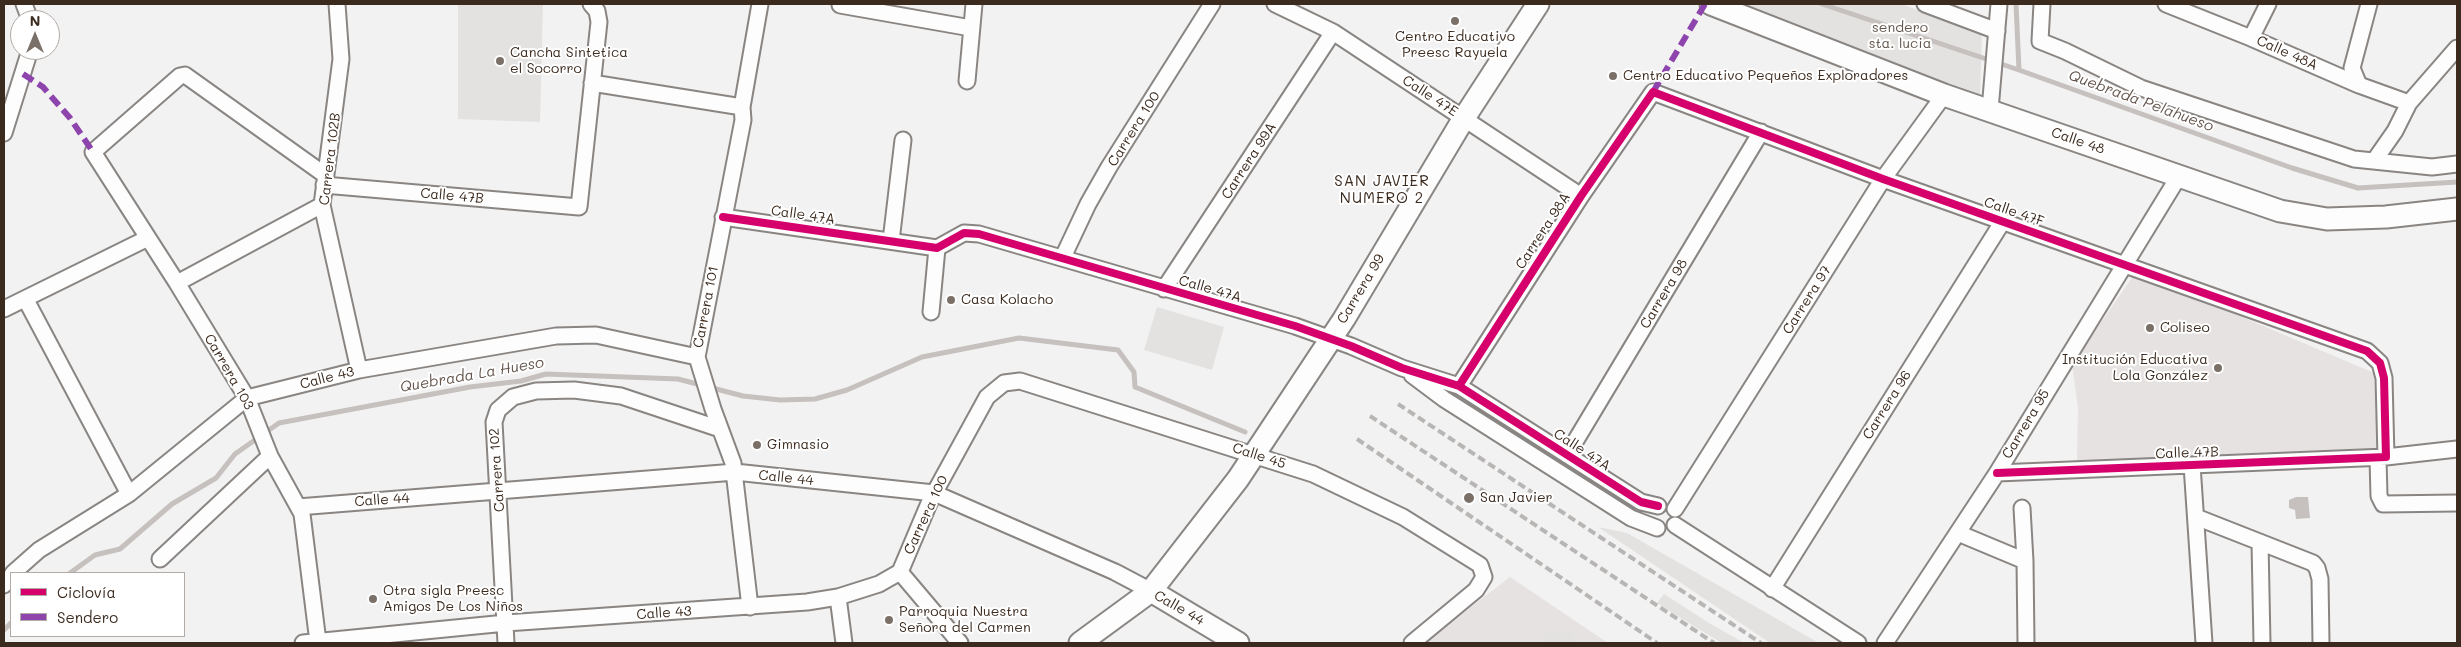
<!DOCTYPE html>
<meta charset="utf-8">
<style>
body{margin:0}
#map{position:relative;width:2461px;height:647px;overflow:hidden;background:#f3f2f2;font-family:Mali,sans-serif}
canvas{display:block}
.frame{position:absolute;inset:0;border:5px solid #3b2a1e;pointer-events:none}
.legend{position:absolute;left:10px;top:572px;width:175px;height:65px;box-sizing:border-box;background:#fff;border:1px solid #b1aaa5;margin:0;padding:6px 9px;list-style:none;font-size:15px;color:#3b2a1e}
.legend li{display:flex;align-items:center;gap:10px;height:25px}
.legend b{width:25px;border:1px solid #b1aaa5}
.north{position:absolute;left:10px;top:10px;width:50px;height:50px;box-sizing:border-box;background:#fff;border:1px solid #b1aaa5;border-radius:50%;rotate:0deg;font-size:14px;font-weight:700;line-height:20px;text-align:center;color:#3b2a1e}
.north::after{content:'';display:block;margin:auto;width:18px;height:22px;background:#7b7068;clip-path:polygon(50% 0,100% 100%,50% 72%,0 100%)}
</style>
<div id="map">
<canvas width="2461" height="647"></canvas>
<div class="frame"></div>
<ul class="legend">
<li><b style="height:6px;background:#d6006c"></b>Ciclovía</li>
<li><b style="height:6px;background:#8e44ad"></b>Sendero</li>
</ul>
<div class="north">N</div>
</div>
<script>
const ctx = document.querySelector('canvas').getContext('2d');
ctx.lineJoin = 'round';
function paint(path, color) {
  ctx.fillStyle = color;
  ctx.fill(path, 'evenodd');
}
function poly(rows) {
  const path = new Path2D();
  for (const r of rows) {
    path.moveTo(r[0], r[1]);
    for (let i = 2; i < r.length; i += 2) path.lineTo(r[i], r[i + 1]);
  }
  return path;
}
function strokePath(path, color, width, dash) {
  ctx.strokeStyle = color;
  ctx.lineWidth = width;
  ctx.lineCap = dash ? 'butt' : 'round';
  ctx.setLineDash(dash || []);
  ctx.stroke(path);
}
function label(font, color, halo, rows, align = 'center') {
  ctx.font = font + ' Mali,sans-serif';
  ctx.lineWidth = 4;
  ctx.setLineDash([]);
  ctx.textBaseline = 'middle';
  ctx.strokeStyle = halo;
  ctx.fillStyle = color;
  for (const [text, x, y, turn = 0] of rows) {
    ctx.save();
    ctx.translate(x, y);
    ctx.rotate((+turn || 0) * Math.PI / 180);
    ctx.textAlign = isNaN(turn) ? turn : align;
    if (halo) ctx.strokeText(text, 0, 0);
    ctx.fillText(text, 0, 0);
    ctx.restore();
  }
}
paint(poly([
 [2136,272,2374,373,2378,454,2166,463,2077,460,2078,408,2072,364],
 [1510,577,1608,643,1424,643]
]), '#e5e2e1');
paint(poly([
 [458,4,543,4,540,122,458,119],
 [1709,4,1901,4,1982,33,1980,97],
 [1157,307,1224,327,1212,370,1144,350],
 [1463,397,1543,448,1540,452,1460,402,1459,400],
 [1552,455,1638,509,1639,511,1637,514,1549,458],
 [1598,527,1627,533,1819,643,1770,643],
 [1664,594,1709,623,1744,643,1722,643,1692,625,1657,603],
 [1572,629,1575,643,1545,643,1543,634]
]), '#e4e2e0');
paint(poly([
 [2296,497,2308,497,2310,518,2296,519,2295,510,2289,508,2289,500]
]), '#c6c0be');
strokePath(poly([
 [1822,4,2019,70,2292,168,2358,188,2457,182],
 [2016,4,2019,70],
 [70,573,95,555,120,549,172,504,216,478,235,454,279,423,470,387,521,381,546,374,678,379,743,396,780,400,815,399,847,390,922,357,1019,338,1118,350,1134,372,1135,387,1245,432],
 [4,630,11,623]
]), '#c6c0be', 5);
const street = poly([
 [24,4,30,20],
 [337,4,341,59,322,205,359,370],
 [1275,4,1333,32,1581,196],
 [1925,4,1997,31],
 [2042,4,2040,41,2065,51,2141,88,2354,159,2432,167,2457,164],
 [2166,4,2251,38,2359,85,2409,103],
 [840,5,971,28],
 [2251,38,2268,4],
 [967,81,974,4],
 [592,83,742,107],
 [2359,85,2352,68,2369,4],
 [1990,110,1999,4],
 [4,133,30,50],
 [2374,161,2395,131,2409,103,2457,48],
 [324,185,579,207,599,22,597,11,591,4],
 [723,217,937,248,964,233,979,234,1295,326,1351,346,1402,368,1459,386,1641,502,1658,506],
 [891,241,903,140],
 [1063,257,1088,204,1109,167,1212,4],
 [177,283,322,205],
 [1164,289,1333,32],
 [26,300,129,494],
 [4,309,148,238],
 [931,312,937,248],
 [1412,375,1444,399,1631,518,1657,528],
 [1459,386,1581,196,1653,92,1883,179,2367,351,2380,363,2384,378,2386,457,1997,473],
 [1567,455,1761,132],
 [2386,457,2457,449],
 [2378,458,2379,496,2383,504,2457,503],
 [2192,465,2204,643],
 [298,507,735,472,934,493,1115,572,1151,591],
 [2022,508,2025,561],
 [1675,509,1883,179,1944,95],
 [2196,517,2313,563,2317,568,2320,579,2321,643],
 [1675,525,1858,643],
 [1958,533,2025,561,2026,643],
 [2260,542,2262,643],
 [160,559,270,456],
 [900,572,930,501,987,397,1004,383,1020,381,1313,474,1403,517,1480,565,1484,577,1476,590,1412,643],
 [900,572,960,643],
 [13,573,39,550,129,494,247,398,359,370,556,336,596,335,697,357],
 [4,585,11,576],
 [1772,589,2003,221],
 [838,597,844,643],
 [750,607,733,463,713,409,697,357,743,120,742,107,760,4],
 [318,642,302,514,270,456,247,398,177,283,93,152,180,76,185,75,325,175],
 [303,643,506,623,807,602,838,597,879,584,900,572],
 [506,643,494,422,498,410,513,397,536,391,574,390,621,396,720,429],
 [1885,643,1997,473,2179,176]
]);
const secondary = poly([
 [1711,4,1944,95,2280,211,2327,219,2386,217,2457,209],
 [1151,591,1238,643],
 [1080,643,1151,591,1238,479,1344,319,1464,118,1538,4]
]);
strokePath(street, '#898582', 19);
strokePath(secondary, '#898582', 25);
strokePath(street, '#fdfdfd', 15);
strokePath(secondary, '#fdfdfd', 21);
strokePath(poly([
 [1398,404,1761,643],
 [1370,416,1714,643],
 [1357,439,1657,643]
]), '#b8b6b4', 4, [8, 4]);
strokePath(poly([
 [23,74,43,87,70,118,93,152],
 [1653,92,1705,4]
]), '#8e44ad', 6, [12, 6]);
strokePath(poly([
 [723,217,937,248,964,233,979,234,1295,326,1351,346,1402,368,1459,386,1641,502,1658,506],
 [1459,386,1581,196,1653,92,1883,179,2367,351,2380,363,2384,378,2386,457,1997,473]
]), '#d6006c', 8);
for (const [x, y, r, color] of [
 [1455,21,5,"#7b7068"],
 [500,61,5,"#7b7068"],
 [1613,76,5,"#7b7068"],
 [951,300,5,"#7b7068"],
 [2150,328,5,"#7b7068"],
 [2218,368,5,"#7b7068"],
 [757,445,5,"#7b7068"],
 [1469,498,6,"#7b7068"],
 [373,599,5,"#7b7068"],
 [889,620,5,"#7b7068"]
]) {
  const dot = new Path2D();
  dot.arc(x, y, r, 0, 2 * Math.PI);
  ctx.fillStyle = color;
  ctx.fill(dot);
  strokePath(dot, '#fff', 2);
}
label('14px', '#62554b', '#fff', [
 ["sendero",1900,28],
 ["sta. lucia",1900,44]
]);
label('14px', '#3b2a1e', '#fff', [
 ["Centro Educativo",1455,37,"center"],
 ["Preesc Rayuela",1455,53,"center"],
 ["Cancha Sintetica",510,53],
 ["el Socorro",510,69],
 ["Centro Educativo Pequeños Exploradores",1623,76],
 ["Casa Kolacho",961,300],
 ["Coliseo",2160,328],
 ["Institución Educativa",2208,360,"right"],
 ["Lola González",2208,376,"right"],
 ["Gimnasio",767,445],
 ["San Javier",1480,498],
 ["Otra sigla Preesc",383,591],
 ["Amigos De Los Niños",383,607],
 ["Parroquia Nuestra",899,612],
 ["Señora del Carmen",899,628]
], 'left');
label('14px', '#3b2a1e', '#fff', [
 ["Calle 48A",2287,53,24],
 ["Calle 47E",1430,96,33],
 ["Carrera 100",1134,129,-58],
 ["Calle 48",2078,141,19],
 ["Carrera 102B",330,159,-83],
 ["Carrera 99A",1249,161,-57],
 ["Calle 47B",452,196,5],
 ["Calle 47F",2014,212,19],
 ["Calle 47A",803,215,8],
 ["Carrera 98A",1543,231,-57],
 ["Calle 47A",1210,289,16],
 ["Carrera 99",1361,289,-59],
 ["Carrera 98",1664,294,-59],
 ["Carrera 97",1807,300,-58],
 ["Carrera 101",706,307,-79],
 ["Carrera 103",229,372,60],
 ["Calle 43",327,378,-14],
 ["Carrera 96",1887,405,-58],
 ["Carrera 95",2026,424,-59],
 ["Calle 47A",1582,450,33],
 ["Calle 47B",2187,453,-2],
 ["Calle 45",1259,456,18],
 ["Carrera 102",497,470,-94],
 ["Calle 44",786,478,6],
 ["Calle 44",382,500,-4],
 ["Carrera 100",926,515,-65],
 ["Calle 44",1179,608,30],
 ["Calle 43",664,613,-4]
]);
label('italic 15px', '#65574e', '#fff', [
 ["Quebrada Pelahueso",2141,101,20],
 ["Quebrada La Hueso",472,375,-10]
]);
ctx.letterSpacing = '1px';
label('15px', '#3b2a1e', '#fff', [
 ["SAN JAVIER",1382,181],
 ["NUMERO 2",1382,198]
]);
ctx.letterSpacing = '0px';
</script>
